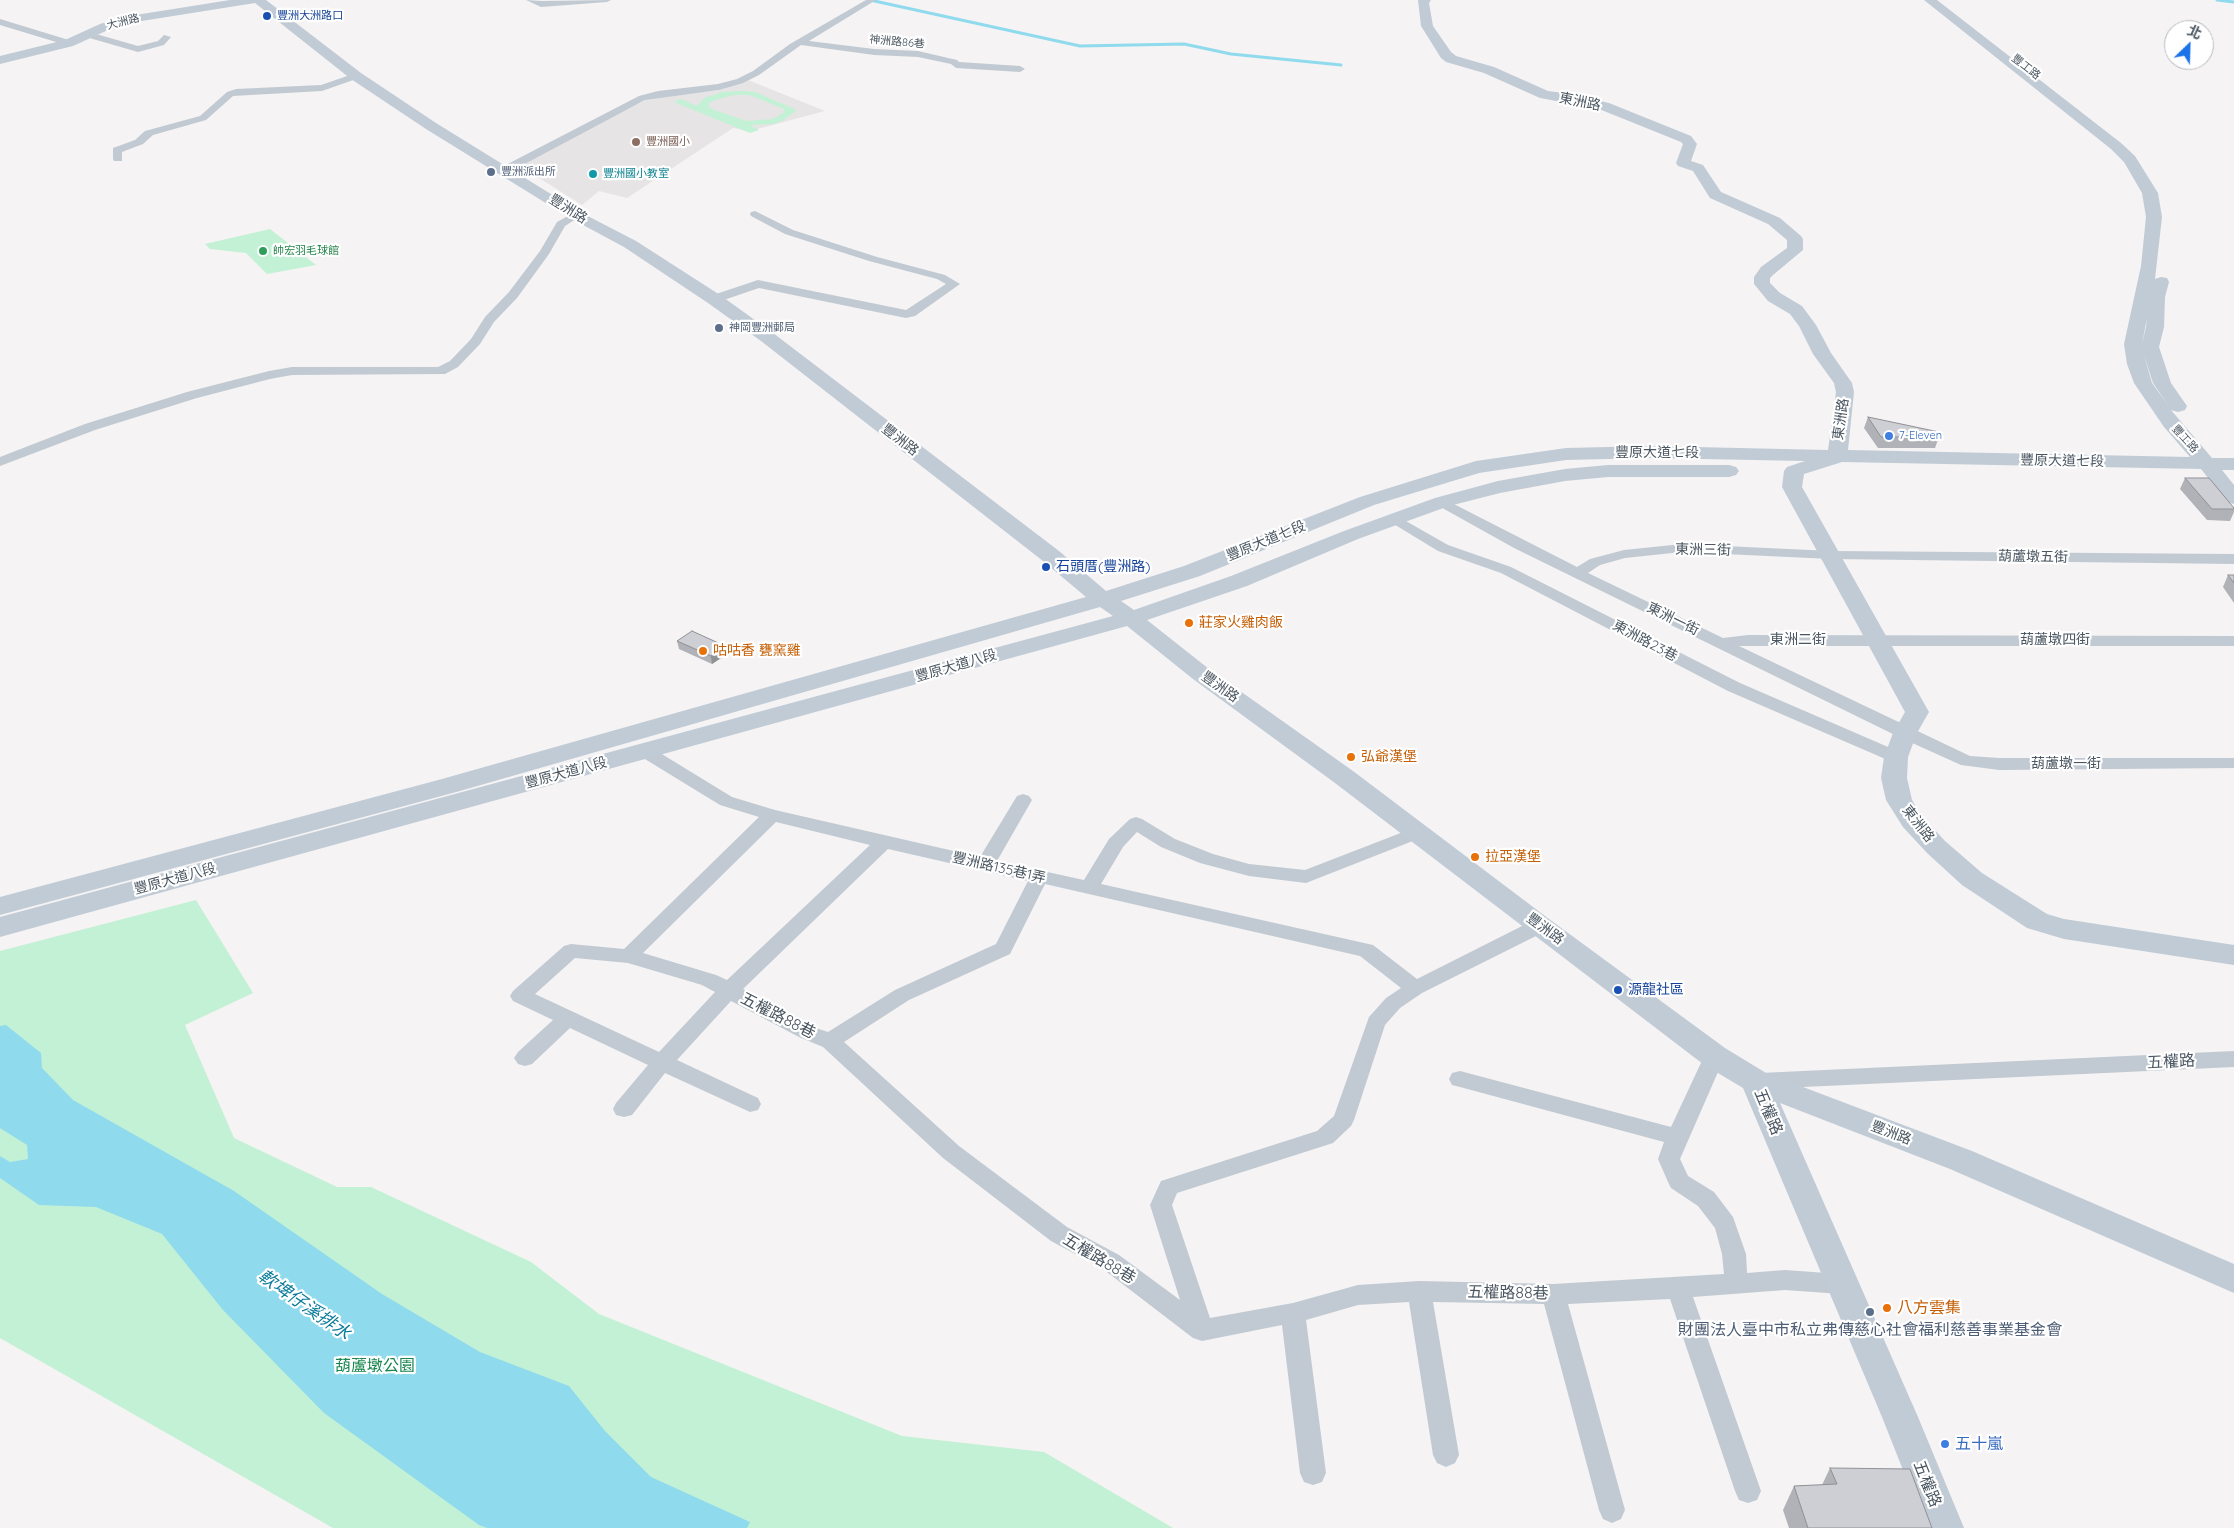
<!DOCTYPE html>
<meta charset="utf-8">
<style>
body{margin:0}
#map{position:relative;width:2234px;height:1528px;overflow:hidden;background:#f5f3f3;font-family:Quicksand,"Noto Sans TC",sans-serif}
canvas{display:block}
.north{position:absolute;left:2164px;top:20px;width:50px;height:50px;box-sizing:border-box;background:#fff;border:1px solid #b7bbc0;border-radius:50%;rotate:24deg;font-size:14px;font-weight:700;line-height:20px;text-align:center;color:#4a5661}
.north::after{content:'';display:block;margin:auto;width:18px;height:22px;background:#1a73e8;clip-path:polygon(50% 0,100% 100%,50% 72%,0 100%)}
</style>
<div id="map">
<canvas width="2234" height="1528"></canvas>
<div class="north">北</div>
</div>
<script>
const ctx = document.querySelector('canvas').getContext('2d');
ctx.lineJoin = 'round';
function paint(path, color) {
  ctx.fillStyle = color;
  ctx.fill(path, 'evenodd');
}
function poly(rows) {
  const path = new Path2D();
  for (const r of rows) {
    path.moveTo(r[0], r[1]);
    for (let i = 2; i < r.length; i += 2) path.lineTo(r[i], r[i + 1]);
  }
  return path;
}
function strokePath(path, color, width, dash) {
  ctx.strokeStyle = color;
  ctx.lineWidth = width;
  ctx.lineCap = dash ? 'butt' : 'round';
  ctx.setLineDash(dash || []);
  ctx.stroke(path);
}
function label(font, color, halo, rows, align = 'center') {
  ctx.font = font + ' Quicksand,"Noto Sans TC",sans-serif';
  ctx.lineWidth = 4.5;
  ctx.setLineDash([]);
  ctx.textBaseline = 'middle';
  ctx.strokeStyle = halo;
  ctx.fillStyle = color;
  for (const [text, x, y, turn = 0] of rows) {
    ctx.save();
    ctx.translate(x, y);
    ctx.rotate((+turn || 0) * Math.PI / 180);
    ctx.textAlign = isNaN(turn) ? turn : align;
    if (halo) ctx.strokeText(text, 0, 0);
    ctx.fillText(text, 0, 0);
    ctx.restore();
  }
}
paint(poly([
 [748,80,825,111,750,131,733,128,627,198,599,191,582,205,517,164,658,94,716,91]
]), '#e6e4e5');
paint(poly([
 [742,91,755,92,795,109,796,111,782,121,774,124,750,125,759,130,750,133,674,102,681,99,697,106,704,98,722,92],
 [734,95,749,95,784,109,783,113,773,119,746,121,709,108,709,103,715,100],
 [270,229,316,265,267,274,246,253,210,249,205,244],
 [196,900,253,993,185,1025,234,1138,337,1187,371,1187,531,1262,599,1314,902,1436,1044,1452,1173,1528,333,1528,0,1338,0,951]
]), '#c3f1d5');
paint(poly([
 [6,1025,41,1053,42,1068,73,1100,234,1191,382,1294,480,1352,569,1386,605,1431,651,1477,750,1522,747,1528,487,1528,479,1525,324,1413,223,1310,162,1234,96,1207,39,1205,0,1178,0,1156,10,1162,28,1159,27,1145,0,1128,0,1026]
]), '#90daee');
strokePath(poly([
 [870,0,1080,46,1184,44,1231,54,1341,65],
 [2217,0,2234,2]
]), '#90daee', 3);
paint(poly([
 [526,0,542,1,611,0,607,2,541,7,526,0],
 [866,0,876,0,809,41,874,49,918,51,957,60,959,62,1020,66,1025,69,1020,72,956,68,951,64,918,57,874,55,801,45,759,75,743,83,719,90,645,100,519,167,503,172,498,169,639,96,658,91,718,84,737,79,753,71,790,44,866,0],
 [0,19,72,41,73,43,66,45,0,25,0,19],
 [89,32,138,46,158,41,164,35,171,37,164,45,138,52,86,37,86,33,89,32],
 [356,73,361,76,359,78,322,91,233,96,206,120,153,135,143,144,122,152,122,161,114,161,113,159,113,148,135,140,145,131,200,116,227,92,236,89,321,85,356,73],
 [755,211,793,230,877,257,945,275,960,284,915,316,906,318,759,288,718,302,710,302,708,299,710,296,758,280,906,310,946,284,937,279,869,261,785,234,751,216,750,214,751,212,755,211],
 [575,212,579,213,580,215,579,217,565,226,549,254,517,298,494,322,480,344,458,367,445,374,292,375,270,379,197,398,95,430,0,466,0,457,85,424,187,392,269,371,292,367,438,367,450,361,471,339,485,317,509,292,540,251,557,222,575,212],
 [1442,498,1577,567,1590,559,1624,550,1682,544,1831,551,2234,554,2234,564,1831,559,1682,552,1625,558,1600,565,1588,573,1723,638,1748,635,2234,636,2234,646,1739,646,1970,756,1999,758,2234,758,2234,768,1999,770,1961,765,1899,737,1514,548,1437,505,1435,502,1442,498],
 [1397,516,1448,545,1511,567,1740,683,1902,753,1905,757,1902,761,1896,762,1890,761,1728,691,1501,573,1438,551,1392,523,1390,520,1397,516],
 [646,747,652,748,732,797,775,810,980,857,1017,796,1023,794,1029,796,1032,800,997,861,1084,880,1109,839,1130,819,1136,817,1142,819,1175,839,1213,854,1249,864,1305,870,1411,829,1417,827,1423,829,1426,833,1423,837,1306,883,1249,876,1200,863,1161,847,1137,832,1123,847,1101,884,1373,945,1417,979,1532,921,1539,919,1546,921,1549,926,1546,931,1422,993,1400,1008,1385,1025,1354,1120,1351,1126,1333,1143,1177,1193,1172,1205,1210,1318,1293,1303,1358,1285,1419,1281,1553,1284,1724,1274,1722,1254,1715,1228,1698,1206,1671,1188,1668,1182,1658,1159,1664,1142,1460,1087,1452,1085,1449,1079,1452,1073,1460,1071,1671,1127,1707,1050,1714,1048,1721,1050,1725,1056,1680,1159,1688,1176,1714,1192,1733,1217,1746,1254,1747,1273,1785,1270,1841,1274,1849,1277,1853,1284,1849,1291,1841,1294,1785,1290,1693,1297,1761,1491,1757,1500,1748,1503,1739,1500,1735,1491,1670,1299,1568,1304,1625,1510,1621,1519,1612,1523,1603,1519,1599,1510,1544,1304,1433,1302,1459,1455,1455,1463,1446,1467,1437,1463,1433,1455,1409,1302,1358,1305,1306,1320,1326,1473,1322,1482,1313,1485,1304,1482,1300,1473,1282,1325,1202,1341,1193,1338,1103,1269,1051,1241,943,1158,823,1047,799,1037,731,1001,677,1060,758,1098,761,1104,758,1110,750,1112,665,1073,632,1115,624,1117,616,1115,613,1109,616,1103,648,1065,570,1028,532,1064,525,1066,518,1064,514,1058,518,1052,553,1020,513,1001,510,996,513,991,564,946,571,944,624,949,759,817,720,805,640,756,637,752,640,748,646,747],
 [776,822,870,845,727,980,716,975,643,953,776,822],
 [888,849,1028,881,996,944,895,990,828,1032,813,1027,743,989,888,849],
 [1045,884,1360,956,1401,988,1386,998,1369,1017,1334,1116,1317,1131,1161,1181,1150,1205,1180,1300,1119,1255,1067,1227,959,1146,844,1042,909,1000,1010,954,1045,884],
 [575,958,628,963,702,985,715,992,659,1052,535,994,575,958],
 [2234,1051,2234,1067,1760,1089,1752,1087,1749,1081,1752,1075,1760,1073,2234,1051]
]), '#c1cad2');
paint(poly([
 [230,0,266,0,361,73,436,123,580,212,636,241,720,295,773,333,1059,551,1106,591,1184,566,1360,497,1476,461,1566,448,1650,446,1828,450,1836,392,1834,383,1813,354,1799,326,1790,314,1768,301,1754,284,1754,277,1761,267,1787,248,1787,240,1768,224,1710,198,1693,171,1678,166,1676,163,1683,144,1681,142,1599,109,1540,98,1484,73,1446,62,1441,58,1421,26,1418,0,1431,0,1429,3,1433,26,1451,52,1456,56,1494,67,1548,91,1571,94,1609,103,1691,136,1697,144,1691,161,1703,165,1721,192,1780,218,1801,236,1803,239,1803,250,1773,275,1770,278,1770,283,1780,293,1802,306,1816,325,1831,353,1852,383,1854,392,1848,450,2190,457,2164,427,2134,383,2127,364,2124,344,2141,266,2146,217,2142,193,2124,162,2111,149,1924,0,1937,0,2121,143,2135,156,2148,177,2158,193,2162,217,2155,279,2161,277,2167,278,2169,282,2165,297,2164,327,2159,347,2171,383,2187,406,2185,410,2178,412,2171,410,2212,458,2234,458,2234,470,2222,470,2234,485,2234,504,2227,502,2201,469,1842,462,1804,474,1802,487,1929,712,1917,733,1908,757,1907,778,1912,800,1921,815,1945,841,1982,873,2047,914,2064,919,2234,945,2234,965,2064,939,2027,928,1962,885,1927,853,1903,827,1886,800,1881,778,1884,757,1893,733,1905,712,1782,487,1784,471,1787,467,1805,461,1650,458,1566,460,1479,473,1374,505,1200,576,1121,601,1134,610,1231,576,1344,531,1435,498,1498,481,1565,469,1608,465,1729,465,1736,467,1739,471,1736,475,1729,477,1608,477,1565,481,1500,493,1449,506,1358,539,1247,586,1147,620,1209,669,1353,771,1549,919,1725,1048,1766,1073,1972,1151,2234,1264,2234,1293,1950,1169,1780,1103,1918,1417,1964,1528,1926,1528,1882,1417,1743,1088,1703,1064,1335,783,1193,679,1127,626,0,937,0,917,1113,616,1100,607,460,791,0,915,0,897,442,779,1086,597,1043,561,761,341,708,303,624,247,570,218,426,129,351,79,255,3,129,23,108,30,73,46,0,64,0,56,65,40,100,24,123,17,230,0],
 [2147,318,2146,327,2142,344,2147,318],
 [2144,355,2153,383,2168,405,2152,383,2144,355]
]), '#c1cbd6');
paint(poly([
 [1868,417,1939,437,1935,448,1878,448,1864,428],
 [2185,478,2234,508,2234,512,2230,521,2207,520,2180,489],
 [2228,575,2234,575,2234,603,2223,587],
 [677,641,725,646,727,654,712,664,679,649],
 [1830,1468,1932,1528,1789,1528,1783,1510,1794,1486,1822,1485]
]), '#b0b2b7');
paint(poly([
 [725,646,727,654,712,664,711,656]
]), '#909195');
const building = poly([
 [1868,417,1939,432,1939,437,1881,437,1868,417],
 [2185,478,2209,478,2234,508,2234,509,2212,509,2185,478],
 [2228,575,2234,575,2234,583,2228,575],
 [692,631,725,646,711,656,677,641,692,631],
 [1830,1468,1910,1469,1932,1528,1808,1528,1794,1486,1837,1484,1830,1468]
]);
paint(building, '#cdcfd5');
strokePath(building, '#909195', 1);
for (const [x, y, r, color] of [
 [267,16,5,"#1a4fb4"],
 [636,142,5,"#8d6e63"],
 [491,172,5,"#5c6f8a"],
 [593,174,5,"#0f9aa8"],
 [263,251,5,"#2e9e5b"],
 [719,328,5,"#5c6f8a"],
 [1889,436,5,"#3f7fe0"],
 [1046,567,5,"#1a4fb4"],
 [1189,623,5,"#e8710a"],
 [703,651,5,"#e8710a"],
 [1351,757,5,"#e8710a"],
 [1475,857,5,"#e8710a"],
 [1618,990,5,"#1a4fb4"],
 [1887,1308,5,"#e8710a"],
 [1870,1312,5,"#5c6f8a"],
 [1945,1444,5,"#3f7fe0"]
]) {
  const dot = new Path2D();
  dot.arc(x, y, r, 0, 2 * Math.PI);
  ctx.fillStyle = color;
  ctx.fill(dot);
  strokePath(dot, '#fff', 2);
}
label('11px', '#164399', '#fff', [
 ["豐洲大洲路口",277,16]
], 'left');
label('11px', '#4a5661', '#fff', [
 ["大洲路",123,22,-14],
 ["神洲路86巷",897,42,5],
 ["豐工路",2026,67,38],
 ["豐工路",2185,439,48]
]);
label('11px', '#785e54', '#fff', [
 ["豐洲國小",646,142]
], 'left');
label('11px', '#4e5e75', '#fff', [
 ["豐洲派出所",501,172],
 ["神岡豐洲郵局",729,328]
], 'left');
label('11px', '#0d838f', '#fff', [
 ["豐洲國小教室",603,174]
], 'left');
label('11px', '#27864d', '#fff', [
 ["帥宏羽毛球館",273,251]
], 'left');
label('11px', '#366cbe', '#fff', [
 ["7-Eleven",1899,436]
], 'left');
label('14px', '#4a5661', '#fff', [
 ["東洲路",1580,102,11],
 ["豐洲路",568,209,32],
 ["東洲路",1841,419,-82],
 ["豐洲路",900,440,38],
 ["豐原大道七段",1657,453],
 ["豐原大道七段",2062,461,1],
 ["豐原大道七段",1266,541,-22],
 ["東洲三街",1703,550,1],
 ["葫蘆墩五街",2033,557,1],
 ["東洲一街",1673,619,26],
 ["東洲二街",1798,640],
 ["葫蘆墩四街",2055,640],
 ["東洲路23巷",1645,641,28],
 ["豐原大道八段",956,666,-16],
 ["豐洲路",1220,687,35],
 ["葫蘆墩一街",2066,764],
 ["豐原大道八段",566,773,-15],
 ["東洲路",1918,824,52],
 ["豐洲路135巷1弄",999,868,13],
 ["豐原大道八段",175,879,-15],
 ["豐洲路",1545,929,36],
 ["豐洲路",1891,1133,21]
]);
label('14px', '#164399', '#fff', [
 ["石頭厝(豐洲路)",1056,567],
 ["源龍社區",1628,990]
], 'left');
label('14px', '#c56008', '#fff', [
 ["莊家火雞肉飯",1199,623],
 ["咕咕香 甕窯雞",713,651],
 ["弘爺漢堡",1361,757],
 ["拉亞漢堡",1485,857]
], 'left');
label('16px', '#4a5661', '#fff', [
 ["五權路88巷",778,1016,27],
 ["五權路",2171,1062,-3],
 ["五權路",1768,1112,67],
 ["五權路88巷",1099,1259,31],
 ["五權路88巷",1508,1293,1],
 ["五權路",1927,1484,68]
]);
label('16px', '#c56008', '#fff', [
 ["八方雲集",1897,1308]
], 'left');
label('16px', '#4e5e75', '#fff', [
 ["財團法人臺中市私立弗傳慈心社會福利慈善事業基金會",1870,1330]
]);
label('16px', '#17864f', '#fff', [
 ["葫蘆墩公園",375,1366]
]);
label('16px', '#366cbe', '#fff', [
 ["五十嵐",1955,1444]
], 'left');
label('italic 18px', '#0c7c9b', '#fff', [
 ["軟埤仔溪排水",304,1305,35]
]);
</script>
